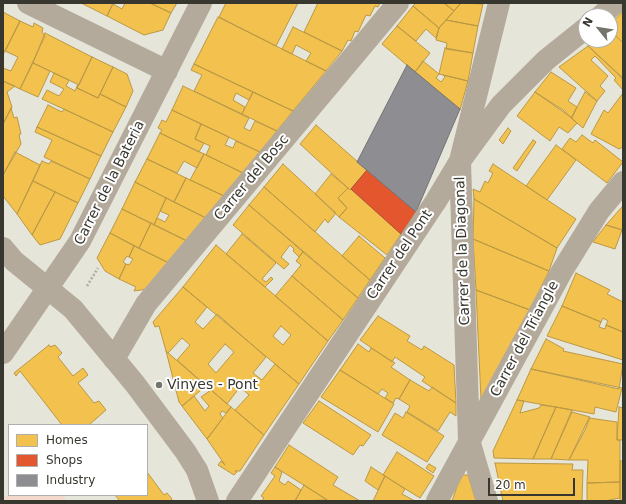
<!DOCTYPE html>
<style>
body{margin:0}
#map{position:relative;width:626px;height:504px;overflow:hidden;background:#e6e5d9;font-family:"DejaVu Sans",sans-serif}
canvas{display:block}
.frame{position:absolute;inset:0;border:4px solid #38372f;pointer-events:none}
.legend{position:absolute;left:8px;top:424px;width:140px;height:72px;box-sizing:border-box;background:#fff;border:1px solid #afafac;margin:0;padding:5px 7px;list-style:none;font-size:12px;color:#38372f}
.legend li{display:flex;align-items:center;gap:8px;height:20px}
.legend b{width:20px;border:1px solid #afafac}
.north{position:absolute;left:578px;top:8px;width:40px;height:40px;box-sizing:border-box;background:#fff;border:1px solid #afafac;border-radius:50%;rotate:300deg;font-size:11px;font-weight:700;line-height:16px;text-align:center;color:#38372f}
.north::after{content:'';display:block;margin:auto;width:14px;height:18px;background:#75746a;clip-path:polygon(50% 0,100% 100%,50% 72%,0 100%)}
.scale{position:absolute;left:488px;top:478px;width:87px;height:18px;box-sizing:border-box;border:2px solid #38372f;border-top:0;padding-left:5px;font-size:12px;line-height:14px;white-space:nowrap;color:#38372f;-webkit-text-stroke:3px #fff;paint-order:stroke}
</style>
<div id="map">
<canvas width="626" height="504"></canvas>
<div class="frame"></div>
<ul class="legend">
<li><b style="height:11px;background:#f2c14e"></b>Homes</li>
<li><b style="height:11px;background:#e4572e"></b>Shops</li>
<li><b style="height:11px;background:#8d8d92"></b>Industry</li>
</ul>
<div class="north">N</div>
<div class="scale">20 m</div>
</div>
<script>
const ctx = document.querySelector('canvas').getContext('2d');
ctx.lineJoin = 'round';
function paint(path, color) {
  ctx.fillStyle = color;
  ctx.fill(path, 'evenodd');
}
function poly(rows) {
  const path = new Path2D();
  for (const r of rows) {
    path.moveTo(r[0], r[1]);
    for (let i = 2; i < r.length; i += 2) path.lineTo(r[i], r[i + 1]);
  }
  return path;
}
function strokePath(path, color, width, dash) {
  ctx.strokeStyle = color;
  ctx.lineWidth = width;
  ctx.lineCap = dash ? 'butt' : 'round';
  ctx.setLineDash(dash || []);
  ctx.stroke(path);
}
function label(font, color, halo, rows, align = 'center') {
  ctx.font = font + ' "DejaVu Sans",sans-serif';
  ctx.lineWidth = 4;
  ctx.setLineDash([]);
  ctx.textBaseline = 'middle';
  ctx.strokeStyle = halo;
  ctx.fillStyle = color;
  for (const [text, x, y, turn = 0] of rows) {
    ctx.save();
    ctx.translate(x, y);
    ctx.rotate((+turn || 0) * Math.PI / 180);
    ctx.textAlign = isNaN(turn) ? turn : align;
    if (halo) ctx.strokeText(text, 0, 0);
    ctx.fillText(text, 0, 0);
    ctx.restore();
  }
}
paint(poly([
 [9,495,63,495,67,501,3,501,3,498]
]), '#f2d9cb');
const homes = poly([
 [81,3,113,3,107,16,81,3],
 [125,3,150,3,171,13,163,30,144,35,107,16,113,4,122,9,125,3],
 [150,3,177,3,171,13,150,3],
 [226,3,298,3,276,46,219,17,226,3],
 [318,3,380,3,378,7,375,6,370,16,366,15,358,32,355,31,351,41,348,40,342,51,304,32,318,3],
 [416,3,444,3,454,11,439,28,413,6,416,3],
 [444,3,461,3,454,11,444,3],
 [461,3,483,4,478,26,446,20,461,3],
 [413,6,439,28,436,38,426,29,416,41,397,26,413,6],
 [623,11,623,43,610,30,610,25,623,11],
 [3,12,20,21,3,55,3,12],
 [218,17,326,71,293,111,194,64,218,17],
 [446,20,478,26,473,53,446,49,447,43,436,40,439,28,446,20],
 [20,21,33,27,34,23,43,28,42,32,45,36,20,89,3,81,3,68,11,71,18,57,5,51,20,21],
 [397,26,430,53,415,72,382,44,397,26],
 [293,27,342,51,326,71,306,61,311,53,296,45,292,54,282,49,293,27],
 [610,30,623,43,623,78,588,46,595,40,610,40,610,30],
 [45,33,92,57,79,85,33,63,45,33],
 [588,46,619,75,623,80,623,90,614,80,616,78,595,56,591,60,608,76,600,86,605,91,597,101,559,67,588,46],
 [445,48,473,53,468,81,439,74,445,48],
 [92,57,113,67,98,98,77,88,92,57],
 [423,61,439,74,436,78,441,82,445,77,443,75,468,81,460,110,415,72,423,61],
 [33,63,50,71,38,97,20,89,33,63],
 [194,64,253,92,249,100,236,93,233,100,245,107,242,114,194,91,202,75,191,70,194,64],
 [113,67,127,74,133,91,126,107,100,94,113,67],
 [551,72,576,88,568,101,577,107,572,118,535,92,551,72],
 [54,73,69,80,66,86,75,91,78,84,77,88,98,98,100,94,126,107,113,132,42,99,47,90,59,96,64,89,50,82,54,73],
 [3,81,15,86,7,92,12,107,3,124,3,81],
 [183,86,249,118,244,128,250,131,255,121,277,131,260,152,172,110,183,86],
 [253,92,293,111,277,131,242,114,253,92],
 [535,92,563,110,577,123,568,133,559,127,550,141,517,116,535,92],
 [585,92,597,101,583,128,571,118,585,92],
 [623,93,623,147,619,149,591,134,604,110,608,113,623,93],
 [48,105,62,112,64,109,113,132,101,156,37,127,48,105],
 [11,108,14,118,17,117,21,134,19,135,21,144,3,175,3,124,11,108],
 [172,110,201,124,195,139,204,143,199,152,160,133,162,130,158,128,162,120,166,122,172,110],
 [201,124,229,137,225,145,233,148,236,141,260,152,243,173,206,155,210,146,195,139,201,124],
 [316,125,367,170,350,190,300,144,316,125],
 [37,127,101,156,90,179,44,157,52,140,35,132,37,127],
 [508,128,511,131,503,144,499,140,508,128],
 [160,133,204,154,197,168,184,161,177,173,147,159,160,133],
 [582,135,593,143,595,140,623,162,607,183,562,149,570,138,576,142,582,135],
 [533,140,536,142,517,171,513,168,533,140],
 [556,145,576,160,547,200,526,186,556,145],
 [15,152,40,165,17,214,3,196,3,175,15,152],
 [204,154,243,173,224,196,190,180,204,154],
 [147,159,186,178,174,202,135,182,147,159],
 [42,161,49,164,51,161,90,179,78,203,33,181,42,161],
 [283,164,336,213,328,223,325,219,315,232,264,187,283,164],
 [493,164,576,219,557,248,474,199,473,189,480,192,485,181,488,183,493,173,489,171,493,164],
 [331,174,348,188,338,198,347,208,339,217,315,194,331,174],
 [186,178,224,196,206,218,174,202,186,178],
 [33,181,55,192,32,235,17,214,33,181],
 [135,182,166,198,154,225,122,209,135,182],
 [264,187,370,280,358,298,249,205,264,187],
 [348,188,350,190,351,189,401,234,387,255,339,217,347,208,338,198,348,188],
 [55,192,78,203,60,239,40,245,32,235,55,192],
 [166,198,206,218,187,241,154,225,157,218,165,222,169,215,160,211,166,198],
 [474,199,557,248,549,271,473,239,474,199],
 [249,205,303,252,299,257,293,251,294,249,290,245,281,257,289,264,284,269,233,225,249,205],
 [623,206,623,230,606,225,621,208,623,206],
 [122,209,151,223,139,248,110,233,122,209],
 [151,223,187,241,169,263,139,248,151,223],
 [606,225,622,230,615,249,593,242,606,225],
 [110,233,134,246,129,257,127,256,123,262,126,264,119,279,105,271,97,258,110,233],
 [242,234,276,263,262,279,266,282,271,277,273,279,265,287,226,254,242,234],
 [359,236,385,258,370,280,342,256,359,236],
 [473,239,549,271,530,310,476,290,473,239],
 [216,245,328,341,299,384,183,287,216,245],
 [281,326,291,335,283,345,273,336,281,326],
 [134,246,169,263,148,289,134,291,136,287,119,279,126,264,129,265,133,259,129,257,134,246],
 [303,252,358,298,343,320,292,276,301,265,296,261,303,252],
 [576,273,610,290,607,294,623,302,623,332,606,325,608,321,603,318,601,322,562,306,576,273],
 [292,276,343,320,328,341,275,296,292,276],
 [183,287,207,307,195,322,203,329,217,314,266,357,253,373,262,380,275,364,299,384,264,435,235,410,249,395,240,387,227,404,177,360,190,345,182,338,168,353,166,351,159,326,155,327,153,322,183,287],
 [225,344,234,352,216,373,208,364,225,344],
 [476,290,530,310,481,400,476,290],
 [562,306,601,322,599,327,605,329,606,325,623,332,623,360,547,336,562,306],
 [378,316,410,336,407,341,422,350,424,346,454,365,456,403,422,381,425,377,395,357,392,362,360,340,378,316],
 [546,339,564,349,563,351,623,364,619,389,531,369,546,339],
 [358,344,369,352,371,348,395,363,391,367,410,380,399,399,396,398,393,403,385,398,388,393,382,389,378,394,340,370,358,344],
 [49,345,50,347,55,345,62,353,58,357,73,376,83,368,88,375,78,383,94,403,99,401,106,410,89,425,62,425,20,371,16,376,14,373,49,345],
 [166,351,206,386,182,406,179,402,166,351],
 [531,369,622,388,616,412,595,407,594,414,517,400,531,369],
 [340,370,394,404,378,432,321,397,340,370],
 [410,380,429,391,432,387,456,403,456,416,450,412,438,431,407,412,410,406,399,399,410,380],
 [211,390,231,407,226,413,222,411,220,414,223,418,207,439,182,406,194,396,205,411,209,406,201,397,211,390],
 [517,400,524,401,520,413,539,408,541,405,556,407,533,459,494,458,493,451,517,400],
 [319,401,371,435,363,446,360,445,353,455,303,423,319,401],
 [231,407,264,435,240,471,235,471,237,472,234,475,218,465,221,461,225,465,207,439,231,407],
 [556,407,572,410,551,459,533,459,556,407],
 [619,407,623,408,623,440,617,440,619,407],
 [406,412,444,436,427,462,382,435,395,413,403,418,406,412],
 [572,412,590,417,585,430,569,460,551,459,572,412],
 [589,418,617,422,617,440,620,440,620,482,587,483,588,460,569,460,589,418],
 [289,445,338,477,333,485,360,501,329,501,275,467,289,445],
 [397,452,434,476,420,498,383,475,397,452],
 [620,461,623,461,623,501,620,501,620,461],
 [495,463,573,464,572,470,583,470,582,501,503,501,495,463],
 [429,464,436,468,433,473,426,468,429,464],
 [275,467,282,472,279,481,285,485,288,481,301,490,295,501,261,501,264,498,261,496,275,476,271,473,275,467],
 [371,467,385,476,378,490,365,481,371,467],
 [147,472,164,495,167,493,172,499,171,501,120,501,115,495,147,495,147,472],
 [461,475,468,475,476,501,452,501,461,475],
 [385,476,405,489,402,494,415,501,373,501,385,476],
 [620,482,620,498,604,501,587,501,587,483,620,482],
 [304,485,327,500,295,501,304,485]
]);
paint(homes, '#f2c14e');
strokePath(homes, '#ba9845', 1);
const shops = poly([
 [367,170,416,212,401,234,351,189,367,170]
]);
paint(shops, '#e4572e');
strokePath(shops, '#b04d2e', 1);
const industry = poly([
 [407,65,460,109,416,212,357,162,407,65]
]);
paint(industry, '#8d8d92');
strokePath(industry, '#747374', 1);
strokePath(poly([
 [87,286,98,268]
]), '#b0aa9f', 2.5, [2, 2]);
strokePath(poly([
 [28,3,167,71],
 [601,16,615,3],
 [3,248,14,261,73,309,135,384,185,451,197,470,208,501],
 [3,353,80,241,201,3],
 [114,359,146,304,398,3],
 [237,501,436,201,460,161,501,105,546,60,586,28],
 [437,501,562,271,599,211,623,182],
 [487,501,469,440,460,161,499,3]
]), '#b4aa9c', 22);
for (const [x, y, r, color] of [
 [159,385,4,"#75746a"]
]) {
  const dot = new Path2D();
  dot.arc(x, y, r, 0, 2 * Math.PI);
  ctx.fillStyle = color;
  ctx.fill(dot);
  strokePath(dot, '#fff', 1.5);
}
label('14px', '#38372f', '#fff', [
 ["Carrer del Bosc",252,178,-50],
 ["Carrer de la Bateria",110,183,-63],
 ["Carrer de la Diagonal",463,251,-92],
 ["Carrer del Pont",400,255,-56],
 ["Carrer del Triangle",525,339,-62]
]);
label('14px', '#38372f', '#fff', [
 ["Vinyes - Pont",167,385]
], 'left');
</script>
